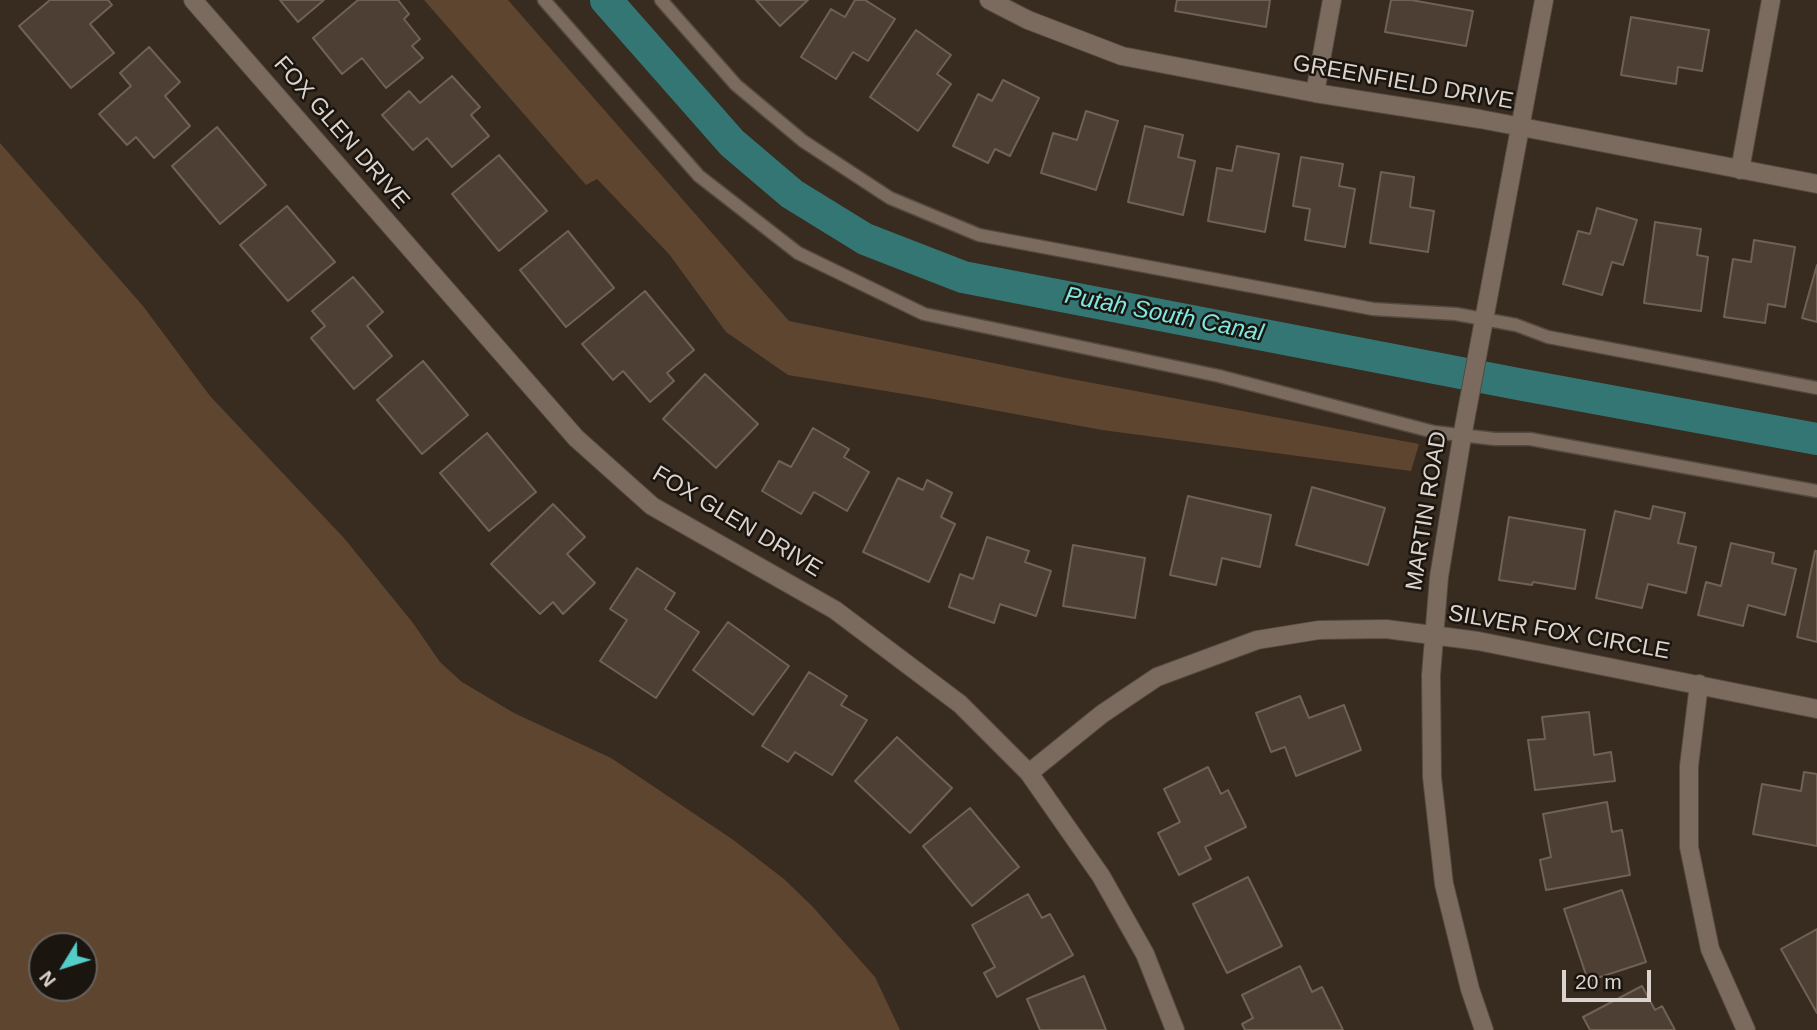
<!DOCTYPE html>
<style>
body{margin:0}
#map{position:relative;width:1817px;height:1030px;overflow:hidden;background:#382b20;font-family:Helvetica,sans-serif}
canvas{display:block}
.north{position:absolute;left:28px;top:932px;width:70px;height:70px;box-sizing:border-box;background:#1b1510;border:2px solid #68615b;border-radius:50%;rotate:232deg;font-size:19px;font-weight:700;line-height:28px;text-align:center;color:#dcd3cc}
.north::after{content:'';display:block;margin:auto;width:24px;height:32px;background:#54cdc8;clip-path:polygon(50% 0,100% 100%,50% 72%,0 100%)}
.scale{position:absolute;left:1562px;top:970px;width:89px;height:32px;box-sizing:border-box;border:4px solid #dcd3cc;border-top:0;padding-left:9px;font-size:21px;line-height:24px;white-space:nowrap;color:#dcd3cc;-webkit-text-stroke:5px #1b1510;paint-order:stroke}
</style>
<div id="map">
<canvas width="1817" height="1030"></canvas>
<div class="north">N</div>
<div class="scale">20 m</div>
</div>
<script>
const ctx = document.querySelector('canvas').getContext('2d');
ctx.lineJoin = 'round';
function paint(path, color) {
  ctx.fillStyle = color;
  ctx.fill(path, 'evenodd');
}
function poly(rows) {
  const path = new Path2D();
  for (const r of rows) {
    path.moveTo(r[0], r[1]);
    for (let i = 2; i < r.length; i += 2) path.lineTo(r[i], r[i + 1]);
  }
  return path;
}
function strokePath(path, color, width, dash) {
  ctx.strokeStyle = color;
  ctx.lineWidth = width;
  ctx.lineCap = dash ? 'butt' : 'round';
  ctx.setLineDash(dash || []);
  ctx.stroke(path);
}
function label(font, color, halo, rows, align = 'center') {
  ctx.font = font + ' Helvetica,sans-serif';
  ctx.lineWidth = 5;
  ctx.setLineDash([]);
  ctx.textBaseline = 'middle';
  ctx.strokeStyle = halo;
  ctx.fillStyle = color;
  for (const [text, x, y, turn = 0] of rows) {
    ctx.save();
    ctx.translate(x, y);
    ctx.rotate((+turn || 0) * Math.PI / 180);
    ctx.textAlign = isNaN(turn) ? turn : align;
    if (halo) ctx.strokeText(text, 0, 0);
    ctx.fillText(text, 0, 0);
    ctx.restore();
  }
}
paint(poly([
 [424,0,508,0,789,321,1066,378,1419,444,1411,471,1102,430,922,397,788,375,726,332,669,254,597,179,586,185],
 [0,143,143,306,210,396,344,538,413,623,440,662,462,682,514,713,611,758,732,839,784,879,812,906,875,977,900,1030,0,1030],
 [84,946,84,988,42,988,42,946]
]), '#5e4530');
strokePath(poly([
 [606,0,732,143,792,194,865,239,963,277,1518,384,1817,439]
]), '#347673', 32);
const building = poly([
 [50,0,108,0,112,5,90,24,114,53,71,88,19,26,50,0],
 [280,0,324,0,298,22,280,0],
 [358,0,398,0,409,14,404,19,420,39,412,46,423,58,386,88,362,58,342,74,313,38,358,0],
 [756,0,808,0,780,26,756,0],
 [855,0,865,0,895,19,868,61,853,52,836,79,801,57,831,9,845,17,855,0],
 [1177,0,1270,0,1266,27,1175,11,1177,0],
 [1391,0,1411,0,1473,11,1466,46,1385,32,1391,0],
 [1631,17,1709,30,1702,71,1678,67,1676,84,1621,75,1631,17],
 [916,30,951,55,937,74,951,84,918,131,870,97,916,30],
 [149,47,180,82,165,96,190,126,154,158,136,137,127,145,99,114,131,86,120,73,149,47],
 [452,76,480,107,471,115,489,136,452,167,427,138,413,150,382,115,409,91,420,103,452,76],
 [1003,80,1039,98,1010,156,995,149,988,163,953,146,978,94,992,101,1003,80],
 [1086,111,1118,121,1096,190,1041,173,1053,133,1077,140,1086,111],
 [1145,126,1183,135,1178,157,1195,161,1183,215,1128,202,1145,126],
 [217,127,266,185,220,224,172,166,217,127],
 [1237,146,1279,154,1265,232,1208,221,1217,168,1232,171,1237,146],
 [499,155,547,211,499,251,452,194,499,155],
 [1301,157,1343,164,1339,186,1355,189,1345,247,1305,240,1310,209,1293,206,1301,157],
 [1381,172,1414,177,1410,207,1434,211,1428,252,1370,243,1381,172],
 [287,206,335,262,288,301,240,245,287,206],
 [1597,208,1637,220,1623,265,1612,262,1602,295,1563,284,1578,231,1590,234,1597,208],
 [1655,222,1701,229,1697,255,1708,257,1701,311,1644,303,1655,222],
 [568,231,614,288,566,327,520,270,568,231],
 [1754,240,1795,247,1785,307,1768,304,1765,323,1724,317,1733,259,1751,262,1754,240],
 [1817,265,1817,322,1802,318,1817,265],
 [353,277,383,312,367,326,392,356,354,389,311,338,325,326,312,311,353,277],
 [645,291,694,350,667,373,674,381,650,402,623,371,613,380,582,344,645,291],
 [423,361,468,415,422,454,377,400,423,361],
 [705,374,758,424,716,468,663,419,705,374],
 [813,428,849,449,844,457,869,472,847,511,814,492,801,514,762,491,779,461,791,467,813,428],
 [487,433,536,492,489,531,440,473,487,433],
 [898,478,923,490,927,480,952,493,941,517,955,524,929,582,863,552,898,478],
 [1312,487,1385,508,1368,565,1296,545,1312,487],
 [1188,496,1271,515,1260,567,1222,558,1216,585,1170,575,1188,496],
 [553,504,585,537,567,554,595,583,563,614,553,602,540,614,491,564,553,504],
 [1653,506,1685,513,1678,543,1696,547,1686,593,1648,584,1642,608,1596,598,1615,511,1650,519,1653,506],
 [1509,517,1585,530,1575,589,1533,582,1532,585,1499,580,1509,517],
 [987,537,1029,551,1025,562,1051,571,1036,616,1000,604,994,623,949,607,960,574,973,579,987,537],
 [1731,543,1774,553,1772,563,1796,569,1785,615,1748,605,1743,626,1698,615,1706,582,1721,586,1731,543],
 [1073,545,1145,558,1135,618,1063,606,1073,545],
 [1815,551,1817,551,1817,642,1797,637,1815,551],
 [637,568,675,593,665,609,699,632,656,698,600,661,627,620,610,609,637,568],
 [728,622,789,666,753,715,693,670,728,622],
 [809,672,847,696,841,705,867,720,832,775,795,752,788,762,762,746,809,672],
 [1300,696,1309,718,1344,705,1361,750,1296,776,1285,747,1271,752,1256,713,1300,696],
 [1589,712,1594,755,1611,752,1615,781,1535,790,1528,740,1545,739,1542,717,1589,712],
 [897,737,952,788,910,833,855,781,897,737],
 [1208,767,1221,794,1228,790,1246,827,1205,847,1211,859,1179,875,1158,833,1180,822,1164,789,1208,767],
 [1804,772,1817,774,1817,846,1753,834,1762,784,1801,791,1804,772],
 [1607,802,1612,832,1622,830,1630,875,1546,890,1540,860,1551,857,1543,814,1607,802],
 [970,808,1019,867,972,906,923,846,970,808],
 [1248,877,1282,946,1227,973,1193,904,1248,877],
 [1622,890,1646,962,1588,981,1564,909,1622,890],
 [1028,894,1042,918,1050,914,1073,955,997,997,984,973,995,967,972,925,1028,894],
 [1817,929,1817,1013,1781,949,1817,929],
 [1300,966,1312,992,1322,987,1343,1030,1245,1030,1242,1024,1253,1018,1242,995,1300,966],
 [1084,976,1106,1030,1040,1030,1027,999,1084,976],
 [1642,986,1655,1010,1662,1006,1675,1030,1590,1030,1583,1017,1642,986]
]);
paint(building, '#4e3f34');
strokePath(building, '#706155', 2);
const lane = poly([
 [544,0,699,176,798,253,924,314,1219,376,1434,432,1495,439,1530,439,1817,491],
 [661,0,736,85,803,141,890,198,979,235,1373,309,1456,314,1516,325,1548,337,1817,388]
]);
const street = poly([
 [193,0,576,438,652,506,835,610,960,704,1029,773,1101,876,1145,954,1175,1030],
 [989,0,1028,20,1122,56,1315,93,1480,119,1817,184],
 [1315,93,1332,0],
 [1740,170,1771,0],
 [1699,684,1689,766,1689,847,1710,949,1746,1030],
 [1029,773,1102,714,1157,677,1257,640,1319,630,1386,629,1478,641,1817,709],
 [1484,1030,1470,989,1444,884,1432,777,1431,675,1439,577,1462,437,1544,0]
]);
strokePath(lane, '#544940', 15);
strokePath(street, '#544940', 20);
strokePath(lane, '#7a6b5e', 12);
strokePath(street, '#7a6b5e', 18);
label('23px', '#dcd3cc', '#1b1510', [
 ["GREENFIELD DRIVE",1403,83,10],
 ["FOX GLEN DRIVE",341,133,49],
 ["MARTIN ROAD",1427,511,-81],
 ["FOX GLEN DRIVE",737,522,31],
 ["SILVER FOX CIRCLE",1559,633,10]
]);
label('italic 24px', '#80e7e2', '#1b1510', [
 ["Putah South Canal",1164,315,11]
]);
</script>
